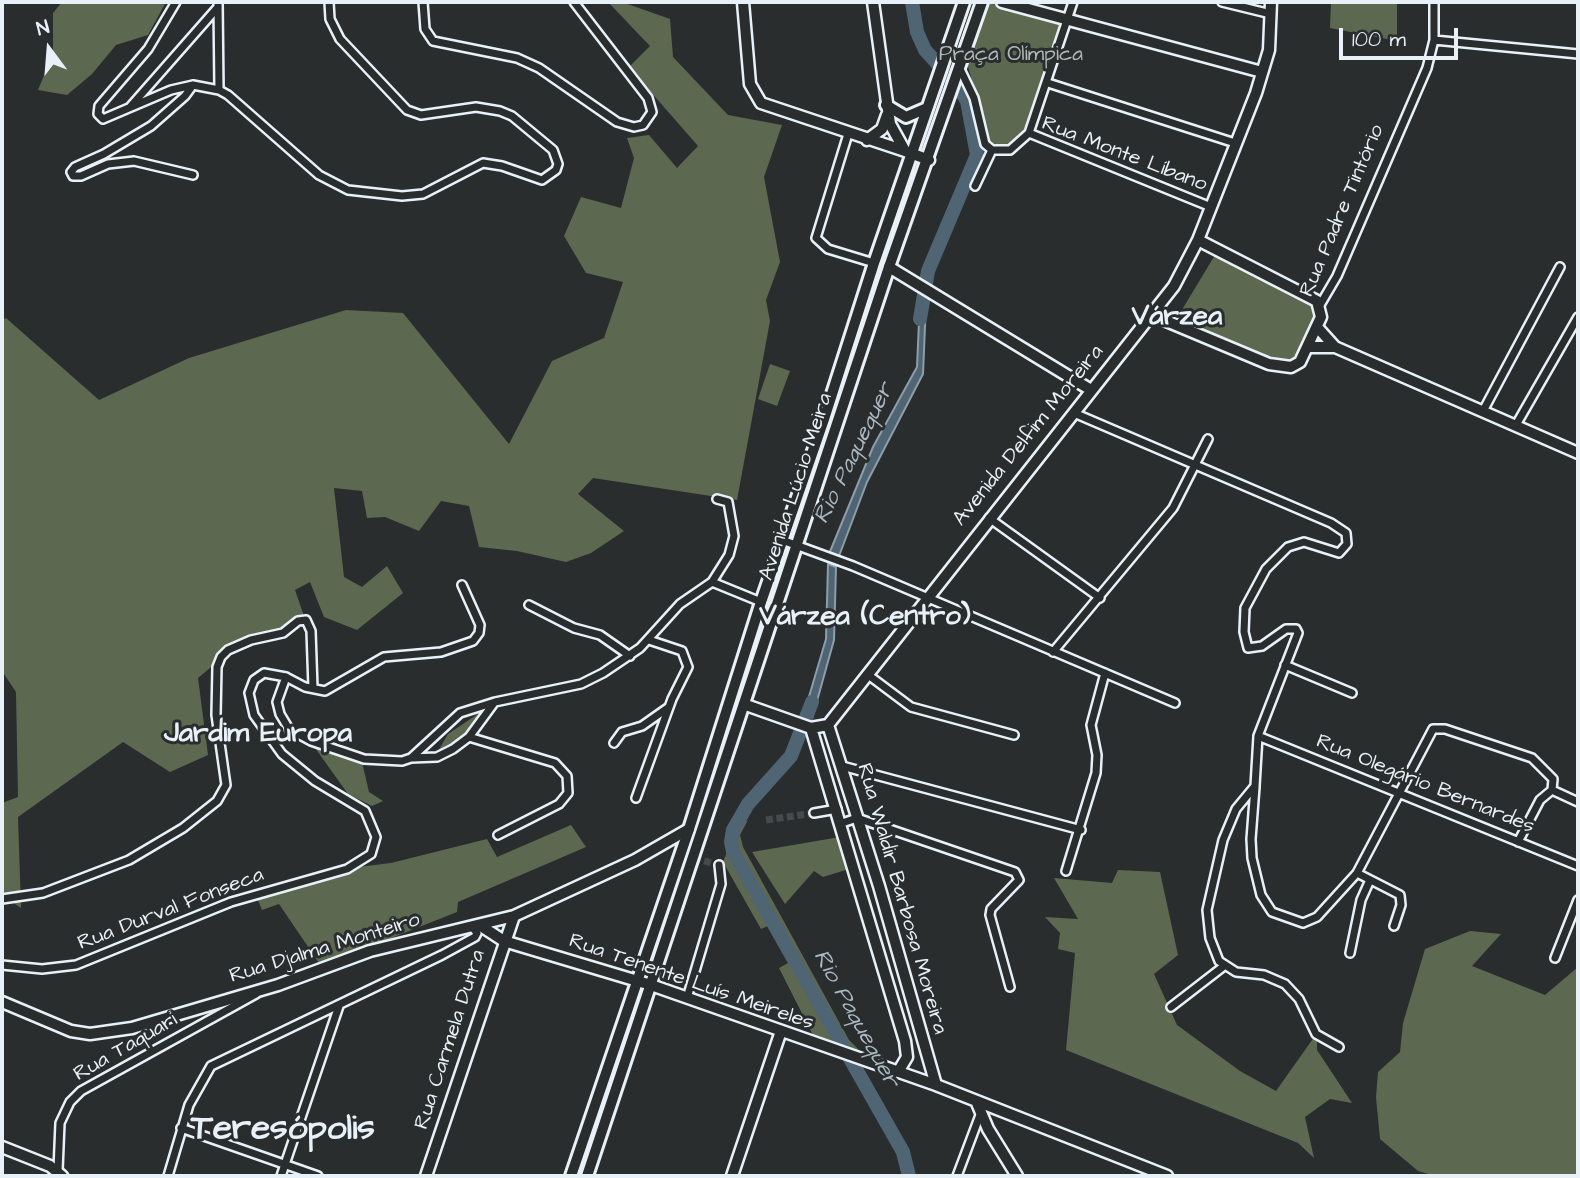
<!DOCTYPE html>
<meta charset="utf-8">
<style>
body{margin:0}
#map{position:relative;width:1580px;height:1178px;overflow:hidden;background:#2a2d2e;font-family:"Architects Daughter",sans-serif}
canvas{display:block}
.frame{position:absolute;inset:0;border:4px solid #e8f1f8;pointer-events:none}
.north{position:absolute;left:14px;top:14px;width:70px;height:70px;-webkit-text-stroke:5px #2a2d2e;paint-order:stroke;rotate:344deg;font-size:19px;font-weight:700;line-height:28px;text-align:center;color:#e8f1f8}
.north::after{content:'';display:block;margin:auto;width:24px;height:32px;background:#e8f1f8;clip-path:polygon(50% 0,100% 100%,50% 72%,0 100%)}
.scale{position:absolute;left:1339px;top:28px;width:119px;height:32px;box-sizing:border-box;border:4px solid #e8f1f8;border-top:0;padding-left:9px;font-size:21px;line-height:24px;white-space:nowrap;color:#e8f1f8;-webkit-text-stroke:5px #2a2d2e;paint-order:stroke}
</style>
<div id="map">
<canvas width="1580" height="1178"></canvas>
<div class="frame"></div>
<div class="north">N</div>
<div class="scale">100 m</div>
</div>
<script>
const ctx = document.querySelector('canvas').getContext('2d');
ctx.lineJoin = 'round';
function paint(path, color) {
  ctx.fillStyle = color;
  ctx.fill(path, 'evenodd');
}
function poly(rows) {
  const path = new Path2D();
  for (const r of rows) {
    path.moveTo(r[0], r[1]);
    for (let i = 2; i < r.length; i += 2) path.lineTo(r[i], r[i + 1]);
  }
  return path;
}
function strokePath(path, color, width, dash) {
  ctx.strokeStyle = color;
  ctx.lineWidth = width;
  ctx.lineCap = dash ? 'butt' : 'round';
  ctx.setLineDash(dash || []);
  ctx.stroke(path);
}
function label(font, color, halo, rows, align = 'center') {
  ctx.font = font + ' "Architects Daughter",sans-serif';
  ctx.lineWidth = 6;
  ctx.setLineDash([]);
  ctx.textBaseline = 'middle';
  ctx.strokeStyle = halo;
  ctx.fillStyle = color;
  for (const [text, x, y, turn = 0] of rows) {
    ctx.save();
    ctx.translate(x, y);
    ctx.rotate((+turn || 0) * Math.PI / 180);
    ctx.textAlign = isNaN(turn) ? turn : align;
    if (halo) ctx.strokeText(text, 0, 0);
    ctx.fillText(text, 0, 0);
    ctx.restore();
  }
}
paint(poly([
 [62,2,166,2,148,35,116,45,92,74,67,95,38,90,53,53,53,13],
 [608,2,622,2,670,19,673,57,728,115,782,125,764,177,780,262,766,300,770,321,737,500,593,478,578,494,624,531,591,553,566,562,517,551,479,547,469,506,441,501,419,531,385,517,367,518,362,491,334,488,344,577,362,587,387,566,403,593,357,630,324,617,310,582,295,590,305,619,258,643,239,644,198,678,208,755,170,772,123,742,18,817,21,908,2,895,2,803,18,797,16,692,2,671,2,320,6,318,99,400,189,358,346,310,403,313,509,444,552,361,604,338,623,282,586,273,564,236,581,197,621,208,634,158,627,138,649,135,677,168,698,146,629,67,650,46],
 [985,2,1062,22,1027,133,1012,147,992,148,984,141,979,105,967,63],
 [1331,2,1397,2,1397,41,1330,28],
 [1215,255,1302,296,1320,308,1298,361,1273,365,1177,318],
 [770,364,790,371,777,406,758,399],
 [478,714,481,714,473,727,460,741,437,753,448,734],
 [313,745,362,762,369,792,383,801,372,806,348,794],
 [748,820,740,835,743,847,849,1040,871,1062,818,1045,779,968,797,958,777,922,761,929,723,862,736,829],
 [571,825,586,847,458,902,457,912,321,966,279,904,262,910,256,895,350,868,391,863,487,839,497,857],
 [840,837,849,869,823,877,814,871,785,904,752,852],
 [1118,870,1160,872,1178,955,1154,974,1177,1025,1240,1071,1276,1091,1317,1033,1317,1050,1352,1103,1330,1099,1305,1117,1314,1158,1298,1143,1066,1050,1075,953,1058,949,1060,933,1045,917,1078,919,1054,878,1112,883],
 [1470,931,1501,934,1472,966,1545,995,1578,967,1578,1176,1435,1176,1418,1171,1380,1139,1376,1097,1378,1072,1400,1052,1403,1023,1425,949]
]), '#5d6850');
const water = poly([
 [920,299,926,303,923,374,867,482,839,556,829,554,873,447,917,367,920,299],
 [828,564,836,567,834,640,812,719,803,717,826,639,828,564]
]);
paint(water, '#506574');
strokePath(water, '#8d9da9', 2);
strokePath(poly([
 [912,2,917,32,925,50,956,84,967,101,977,155,928,271,920,319],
 [812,702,791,756,748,804,733,830,731,842,733,852,903,1152,909,1176]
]), '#506574', 14);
strokePath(poly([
 [766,820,814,813],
 [694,858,719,865]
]), '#464a4c', 7, [7, 3.5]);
const street = poly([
 [176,2,148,49,99,106,98,114,103,119,171,90,193,85,219,90,228,95,319,175,348,190,402,196,423,194,483,163,502,166,542,180,556,170,558,164,553,150,512,116,500,111,476,107,421,115,407,110,340,39,330,19,329,2],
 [218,2,219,90],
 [423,2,425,29,433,41,517,58,539,68,617,122,634,127,643,125,652,112,648,98,574,2],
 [1222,2,1271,14],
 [1434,40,1578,54],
 [960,69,974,98,985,144,992,150,1010,150,1029,133,1211,207],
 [1048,83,1235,143],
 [193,85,185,96,151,126,104,154,75,167,71,172,73,176,81,176,108,164,134,161,193,175],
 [131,106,218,7],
 [1029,133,1073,2],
 [848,134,816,238,828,249,874,263],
 [975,186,992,150],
 [1320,305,1337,276,1427,68,1434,40,1434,2],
 [1483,411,1560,267],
 [1074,413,1331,523,1346,533,1347,544,1339,553,1304,542,1288,547,1266,569,1245,608,1244,632,1248,648,1262,646,1286,629,1296,629,1298,633,1258,736,1255,786,1236,809,1223,840,1207,910,1210,938,1219,961,1236,972,1264,975,1285,984,1299,999,1316,1034,1339,1047],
 [1516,425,1578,317],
 [989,518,1100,598],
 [782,540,853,566,1175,703],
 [712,582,729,555,734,536,728,502,717,499],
 [462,585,480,625,479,633,473,641,441,652,384,657,325,691,305,687,286,677,277,702,280,714,289,729,311,741,364,759,402,761,411,758,460,713,495,702,581,684,603,673,640,648,680,604,712,582,761,602],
 [529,605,574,628,600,635,630,656],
 [1053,652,1173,508,1208,439],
 [1285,665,1352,693],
 [867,674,911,707,1014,735],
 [1258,736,1578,866],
 [469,737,555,763,567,776,568,793,559,804,498,835],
 [614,743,622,732,642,726,669,707],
 [411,758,437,757,453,749,469,737,494,703],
 [842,766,1081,830],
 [1255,787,1251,839,1252,858,1261,895,1272,912,1303,923,1317,917,1357,873,1433,729,1445,729,1532,758,1553,779,1552,790,1578,802],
 [636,798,672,699,688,667,682,651,649,640],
 [814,813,837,809],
 [842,823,857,818,1015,872,1019,880,991,909,990,915,1010,987],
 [1518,842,1540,800,1552,790],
 [1066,871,1096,773,1097,755,1091,725,1105,673],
 [1357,873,1400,895,1401,905,1394,926],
 [2,899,43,893,129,860,183,828,217,801,226,785,216,715,217,667,221,657,228,650,251,640,283,633,298,621,306,620,311,631,313,688],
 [1350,953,1361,900,1370,880],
 [1555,958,1578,900],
 [2,965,42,969,76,965,231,902,347,869,371,854,376,837,365,811,315,781,282,754,254,715,249,693,254,680,264,673,286,677],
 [687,998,721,884,719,865],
 [1171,1007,1224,966],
 [181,1128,318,1176],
 [58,1170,60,1123,70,1102,81,1091,256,994],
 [168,1176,189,1105,211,1066,442,955,475,937,477,933,473,928],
 [281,1176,339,1006],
 [957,1176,980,1115]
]);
const secondary = poly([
 [743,2,750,84,761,103,905,151],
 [873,2,890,124,905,151,929,160],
 [1002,2,1262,72],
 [867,140,882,129,887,115],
 [889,267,1091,390],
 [1152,315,1269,364,1291,367,1300,362,1321,317,1317,301,1198,240],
 [1317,327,1335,347,1578,453],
 [1309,347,1335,347],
 [746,705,811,728,828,725,1174,286,1198,240,1256,93,1269,50,1271,2],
 [828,725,879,886,936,1085],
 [811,728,905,1041,907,1057,898,1072],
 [481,926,504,941,651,985,936,1085,1167,1176],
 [2,1002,71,1031,90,1034,132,1028,278,985,370,951,514,916,635,860,689,829],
 [977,1103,988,1129,1017,1176],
 [2,1147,50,1166,62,1176],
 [426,1176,514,916],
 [732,1176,781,1031]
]);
const primary = poly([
 [886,105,906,117,927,108],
 [571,1176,689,829,761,602,824,419,874,263,964,2],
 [587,1176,889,267,982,2]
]);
strokePath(street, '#e8f1f8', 12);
strokePath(secondary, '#e8f1f8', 15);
strokePath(primary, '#e8f1f8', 16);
strokePath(street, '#2a2d2e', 7);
strokePath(secondary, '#2a2d2e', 10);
strokePath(primary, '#2a2d2e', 10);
label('21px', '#b0bab5', '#2a2d2e', [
 ["Praça Olímpica",1011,56]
]);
label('21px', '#e8f1f8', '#2a2d2e', [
 ["Rua Monte Líbano",1124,155,21],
 ["Rua Padre Tintório",1343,211,-67],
 ["Avenida Delfim Moreira",1029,436,-51],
 ["Avenida Lúcio Meira",797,487,-72],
 ["Rua Olegário Bernardes",1425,785,22],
 ["Rua Waldir Barbosa Moreira",901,899,74],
 ["Rua Durval Fonseca",171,910,-21],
 ["Rua Djalma Monteiro",325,949,-17],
 ["Rua Tenente Luís Meireles",691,983,19],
 ["Rua Carmela Dutra",451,1040,-72],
 ["Rua Taquari",126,1048,-30]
]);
label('italic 23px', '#abb9c3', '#2a2d2e', [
 ["Rio Paquequer",855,454,-64],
 ["Rio Paquequer",855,1019,61]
]);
label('bold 28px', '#e8f1f8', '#2a2d2e', [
 ["Várzea",1177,318],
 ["Várzea (Centro)",865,618],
 ["Jardim Europa",258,735]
]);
label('bold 35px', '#e8f1f8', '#2a2d2e', [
 ["Teresópolis",283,1131]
]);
</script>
